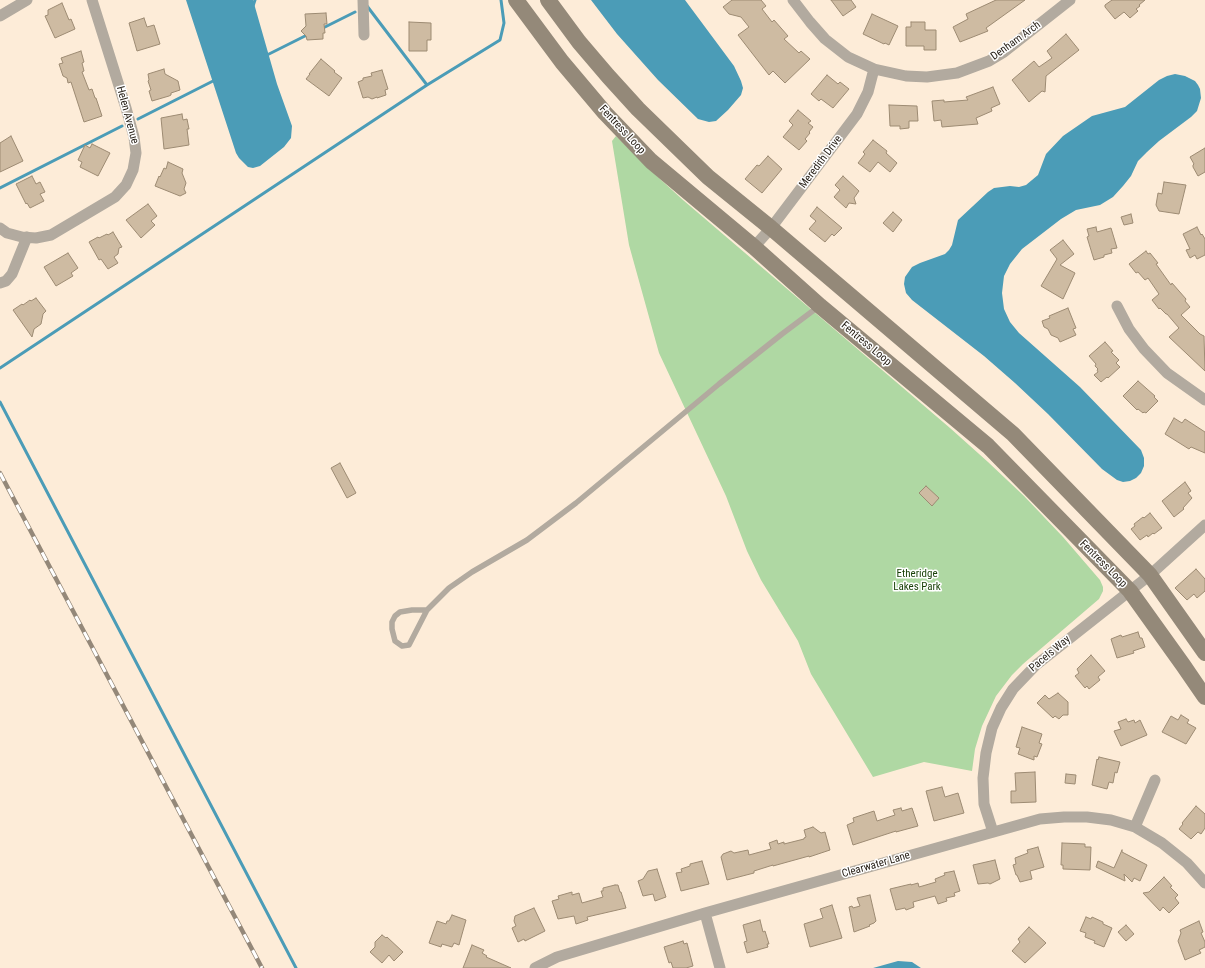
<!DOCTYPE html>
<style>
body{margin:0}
canvas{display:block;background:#fdecd8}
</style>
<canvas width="1205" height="968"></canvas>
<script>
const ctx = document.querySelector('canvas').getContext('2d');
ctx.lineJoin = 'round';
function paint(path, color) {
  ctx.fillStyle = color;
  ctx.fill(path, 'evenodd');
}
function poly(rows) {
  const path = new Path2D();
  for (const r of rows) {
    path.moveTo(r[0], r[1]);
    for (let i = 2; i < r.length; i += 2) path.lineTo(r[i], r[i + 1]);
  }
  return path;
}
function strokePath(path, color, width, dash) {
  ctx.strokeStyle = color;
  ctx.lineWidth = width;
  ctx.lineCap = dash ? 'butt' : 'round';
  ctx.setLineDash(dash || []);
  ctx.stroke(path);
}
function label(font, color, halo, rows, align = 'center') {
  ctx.font = font + ' "Roboto Condensed",sans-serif';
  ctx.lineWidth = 3;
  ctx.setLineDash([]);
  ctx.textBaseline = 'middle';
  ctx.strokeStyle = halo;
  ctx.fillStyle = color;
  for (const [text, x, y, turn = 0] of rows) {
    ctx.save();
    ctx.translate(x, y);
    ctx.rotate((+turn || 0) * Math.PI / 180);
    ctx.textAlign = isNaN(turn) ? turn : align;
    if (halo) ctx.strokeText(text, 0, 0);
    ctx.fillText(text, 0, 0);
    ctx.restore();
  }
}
paint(poly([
 [616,136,648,168,683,200,950,428,988,462,1024,496,1063,537,1100,580,1103,587,1103,591,1099,599,1023,664,1012,675,996,696,982,726,975,749,972,771,924,762,873,777,811,674,798,641,761,580,747,551,726,496,659,353,629,245,612,141]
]), '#afd8a3');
paint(poly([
 [186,0,253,0,277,84,292,126,291,138,284,147,260,166,253,168,248,167,239,158,236,153],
 [591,0,685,0,734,66,741,81,743,88,741,95,728,110,716,121,709,122,698,119,658,80,617,34],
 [1175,74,1185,76,1195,81,1198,85,1200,89,1201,98,1197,111,1191,117,1159,141,1147,152,1138,161,1131,176,1123,186,1113,197,1100,205,1076,210,1061,219,1022,249,1010,264,1004,276,1002,293,1004,309,1010,322,1019,333,1080,387,1141,450,1144,458,1144,466,1141,473,1136,478,1130,481,1123,482,1117,480,1102,469,1048,414,1015,383,984,356,912,300,906,293,904,284,905,277,912,267,920,263,945,254,949,250,952,245,958,220,988,192,994,188,1010,186,1019,187,1026,185,1038,175,1046,154,1063,136,1092,116,1125,107,1159,80,1167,76],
 [898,961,912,962,921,968,873,968]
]), '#4b9cb7');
strokePath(poly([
 [253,6,255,0],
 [367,6,427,85],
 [321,29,355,12],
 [265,56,309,34],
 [138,119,215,80],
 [0,188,122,126],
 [0,368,427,85,500,40,504,23,501,0],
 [0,402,296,968]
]), '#4b9cb7', 3);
const building = poly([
 [732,0,761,0,766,6,762,9,772,22,774,20,788,36,784,39,799,53,801,51,810,59,785,83,773,71,769,75,738,35,749,27,741,17,729,14,723,7,732,0],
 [831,0,851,0,856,7,843,16,831,0],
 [996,0,1025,0,986,28,988,31,960,42,953,27,968,19,966,14,996,0],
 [1112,0,1145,0,1139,5,1140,6,1136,9,1138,11,1130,18,1124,12,1115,19,1105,7,1105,5,1112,0],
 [62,3,69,20,71,19,75,29,55,38,45,16,48,15,48,10,62,3],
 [326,13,327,24,324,24,325,33,323,33,323,39,307,40,306,36,301,31,306,26,305,14,326,13],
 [872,14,898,26,889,45,885,43,884,44,863,34,872,14],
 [144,18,147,27,154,25,160,44,137,51,129,23,144,18],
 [409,22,431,23,431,40,427,40,427,51,409,51,409,22],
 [911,22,925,22,925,30,936,30,936,50,924,50,924,46,906,46,906,27,911,27,911,22],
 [1066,34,1079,50,1046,76,1045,92,1042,91,1029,102,1012,80,1034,61,1039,67,1052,58,1047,51,1066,34],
 [81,51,84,62,82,63,84,71,82,72,89,90,92,89,95,98,96,98,102,116,84,122,71,82,68,83,67,78,63,76,59,64,63,63,61,58,81,51],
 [321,59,335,71,334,72,342,78,329,96,306,79,310,74,309,74,321,59],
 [164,69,165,74,178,81,180,90,171,93,171,95,169,96,152,101,149,91,151,90,148,81,149,80,148,74,164,69],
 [382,70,388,89,385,90,386,95,377,98,377,97,372,99,368,97,363,98,358,82,363,80,363,78,372,76,371,73,382,70],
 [827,75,838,84,840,82,849,89,833,108,821,99,819,101,811,94,827,75],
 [993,87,1000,104,991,108,992,111,976,118,978,124,942,127,941,120,934,121,932,101,944,100,944,102,968,100,966,97,993,87],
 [889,105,917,106,918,121,909,121,909,128,900,129,900,126,890,126,889,105],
 [798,110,811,121,808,123,813,127,809,132,810,133,805,139,807,141,799,150,783,137,793,125,789,121,798,110],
 [182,114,183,120,187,119,189,129,187,129,189,145,164,149,161,118,182,114],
 [11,136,23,161,0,172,0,143,11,136],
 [873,140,887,151,886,153,897,163,890,172,878,162,870,172,858,163,865,154,863,152,873,140],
 [92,144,110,153,98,176,80,167,82,162,78,160,85,145,90,148,92,144],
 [1205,148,1205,172,1198,176,1193,167,1193,165,1194,164,1190,157,1205,148],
 [768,156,782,169,762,193,745,179,757,165,759,166,768,156],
 [168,162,183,169,182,173,186,183,184,189,186,193,180,196,155,186,159,176,160,177,164,168,166,169,168,162],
 [32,176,36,184,40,182,45,192,40,194,44,201,30,208,27,203,26,204,16,184,32,176],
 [843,176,859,191,854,198,856,204,849,203,846,208,834,197,840,190,835,185,843,176],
 [1164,182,1186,185,1179,214,1159,211,1156,205,1158,193,1162,194,1164,182],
 [148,204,157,216,151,221,155,225,141,238,126,220,148,204],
 [817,207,842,228,834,236,832,234,825,242,809,229,816,221,810,216,817,207],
 [893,212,902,220,893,232,883,223,893,212],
 [1131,214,1133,223,1124,225,1121,217,1131,214],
 [1096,227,1097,232,1111,228,1117,248,1111,249,1112,253,1104,255,1104,257,1094,260,1087,237,1089,236,1087,229,1096,227],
 [1197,227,1201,235,1202,234,1205,239,1205,255,1197,259,1195,255,1190,258,1186,250,1190,249,1183,234,1197,227],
 [113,232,122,247,119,248,118,254,114,257,118,263,108,269,101,259,99,260,89,242,98,237,99,238,107,234,108,235,113,232],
 [1063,240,1074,254,1060,265,1075,273,1063,299,1041,286,1057,259,1050,250,1063,240],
 [1146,251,1148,254,1150,253,1158,263,1156,264,1171,285,1172,283,1186,299,1185,301,1190,307,1181,315,1200,334,1204,336,1205,371,1169,337,1179,328,1167,314,1166,314,1160,308,1159,309,1152,300,1159,294,1148,278,1145,280,1138,272,1136,273,1129,264,1146,251],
 [68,253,78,268,71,273,73,276,56,286,44,267,68,253],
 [36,298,46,311,43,314,41,324,34,329,32,337,13,310,22,304,23,305,30,300,31,301,36,298],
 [1068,308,1076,328,1073,329,1076,335,1060,342,1058,338,1051,335,1048,329,1044,327,1042,321,1050,318,1049,316,1068,308],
 [1105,342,1113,351,1111,352,1119,360,1116,363,1120,367,1108,378,1107,377,1101,382,1094,375,1098,372,1097,370,1098,369,1095,366,1096,364,1089,356,1105,342],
 [1138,381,1155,396,1154,397,1158,401,1146,413,1144,412,1143,413,1138,409,1137,410,1123,396,1138,381],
 [1174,418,1182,423,1185,419,1205,432,1205,453,1191,447,1189,449,1165,434,1174,418],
 [340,463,356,493,347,498,331,468,340,463],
 [1185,482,1191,491,1188,493,1192,498,1183,508,1184,509,1174,517,1162,501,1185,482],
 [926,486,939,498,932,506,919,493,926,486],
 [1150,513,1162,528,1154,534,1153,533,1148,537,1147,535,1140,540,1131,529,1135,526,1134,524,1143,517,1144,518,1150,513],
 [1196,569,1205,579,1205,591,1197,598,1194,594,1187,600,1175,588,1196,569],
 [1138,632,1140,638,1142,638,1145,647,1133,651,1134,653,1117,658,1111,639,1121,635,1122,637,1138,632],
 [1091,655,1105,671,1098,677,1100,680,1089,689,1087,686,1085,688,1075,676,1079,673,1077,669,1091,655],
 [1058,693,1068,702,1068,715,1063,715,1059,719,1055,716,1053,718,1037,703,1045,695,1049,699,1058,693],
 [1181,715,1189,720,1187,723,1196,728,1186,744,1162,732,1171,716,1178,720,1181,715],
 [1126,719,1128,722,1134,720,1135,723,1140,720,1147,735,1121,746,1114,731,1121,729,1118,722,1126,719],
 [1022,727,1042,734,1039,743,1042,744,1037,757,1034,756,1034,760,1018,754,1020,748,1016,747,1022,727],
 [1099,757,1120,762,1117,773,1115,772,1113,783,1109,782,1107,789,1092,785,1097,759,1098,760,1099,757],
 [1035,772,1036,802,1011,803,1011,791,1016,791,1015,773,1035,772],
 [1066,774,1076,775,1075,784,1065,783,1066,774],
 [942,787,945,797,958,793,964,813,934,821,926,791,942,787],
 [1196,806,1205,814,1205,828,1201,834,1198,832,1191,839,1179,829,1183,824,1182,823,1196,806],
 [901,808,902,811,912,808,918,826,896,832,896,831,853,845,847,825,854,822,853,818,874,811,877,821,895,815,893,810,901,808],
 [813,827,821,833,825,832,830,850,809,857,809,856,773,866,773,865,754,871,754,873,727,880,721,857,723,854,731,851,734,853,748,850,749,855,771,849,769,843,777,840,778,844,784,842,784,844,804,839,804,838,806,837,804,830,813,827],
 [1062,843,1085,844,1085,847,1091,847,1090,870,1063,869,1063,865,1061,865,1062,843],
 [1038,847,1044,867,1030,871,1032,879,1020,882,1017,875,1016,875,1013,865,1016,864,1015,858,1028,853,1027,850,1038,847],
 [1122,850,1122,852,1147,865,1140,881,1134,878,1132,882,1124,874,1125,881,1096,867,1098,861,1114,868,1122,850],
 [995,860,1000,879,990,884,988,883,978,884,973,865,995,860],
 [702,861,709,884,681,891,676,873,682,872,681,869,690,866,690,864,702,861],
 [657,869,666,897,655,901,653,894,643,896,638,881,643,879,648,871,657,869],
 [954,871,960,891,954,893,955,896,946,898,947,901,938,904,935,896,913,902,914,907,906,910,905,908,896,910,890,889,911,884,911,885,918,883,919,887,936,882,935,879,945,875,944,873,954,871],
 [1164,877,1172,886,1170,887,1178,895,1175,898,1179,903,1169,913,1163,907,1160,911,1143,893,1149,892,1164,877],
 [615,885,618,885,620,892,621,892,626,908,587,917,588,920,576,924,574,916,558,919,552,901,559,899,558,896,572,892,572,895,579,893,582,903,603,897,601,891,603,891,603,888,615,885],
 [870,895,876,921,874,923,869,925,870,926,854,932,849,907,852,906,853,908,860,906,857,898,870,895],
 [832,905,842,938,810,947,804,924,823,918,820,909,832,905],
 [534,908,545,931,525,941,524,939,518,942,512,928,516,926,514,921,515,916,534,908],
 [452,915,466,920,459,945,454,943,452,947,442,944,441,947,429,943,437,921,446,924,447,921,449,921,452,915],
 [1086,917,1091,919,1092,917,1103,922,1103,924,1112,928,1104,947,1094,943,1095,941,1085,937,1086,933,1080,931,1086,917],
 [760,920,763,932,765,931,769,944,767,944,768,947,747,953,744,942,747,941,743,925,760,920],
 [1199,921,1203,932,1201,933,1205,942,1205,947,1199,950,1201,953,1185,960,1178,941,1181,933,1180,930,1199,921],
 [1126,925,1134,934,1126,941,1118,932,1126,925],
 [1029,927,1046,943,1025,963,1012,951,1020,942,1018,939,1029,927],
 [382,935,386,938,387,937,403,952,394,961,389,955,382,963,370,952,375,947,375,942,382,935],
 [683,941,684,944,687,943,693,966,686,968,673,968,671,962,669,963,664,947,683,941],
 [472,945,484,950,482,953,487,956,486,957,511,968,463,968,472,945]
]);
paint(building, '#cebba2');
strokePath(building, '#9d8b73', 1);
strokePath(poly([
 [427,610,412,610,400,612,395,616,392,622,392,629,395,641,402,646,409,645,427,610,449,588,472,572,527,540,576,503,719,384,782,334,818,307]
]), '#b2aa9f', 5.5);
strokePath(poly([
 [363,0,364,35],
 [793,0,810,22,825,39,848,57,874,69,906,76,927,77,957,73,989,61,1004,52,1070,0],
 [0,16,27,0],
 [0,228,7,233,22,237,36,238,51,235,115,197,126,185,133,170,136,153,134,137,126,108,92,0],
 [754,247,771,228,857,114,868,92,874,69],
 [0,283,6,281,12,274,27,237],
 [1117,306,1129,329,1144,349,1167,373,1205,400],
 [1135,827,1155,780],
 [993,832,984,804,983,778,986,753,992,728,1001,708,1013,689,1036,665,1150,575,1205,525],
 [705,913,720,968],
 [535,968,557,957,705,913,1040,819,1064,817,1087,817,1111,820,1135,827,1162,843,1187,863,1205,883]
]), '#b2aa9f', 11);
strokePath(poly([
 [516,0,562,62,605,113,651,161,754,247,820,306,988,446,1130,591,1183,665,1205,697],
 [548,0,579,42,608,76,638,109,708,177,771,228,1013,434,1150,575,1205,653]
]), '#948979', 16);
const rail = poly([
 [0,473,262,968]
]);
strokePath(rail, '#948879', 4.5);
strokePath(rail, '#fff', 3, [9]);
label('11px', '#241d14', '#fff', [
 ["Denham Arch",1016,41,-36],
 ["Helen Avenue",127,115,75],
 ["Fentress Loop",622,130,47],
 ["Meredith Drive",821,162,-53],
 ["Fentress Loop",866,344,40],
 ["Fentress Loop",1103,564,45],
 ["Pacels Way",1050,654,-40],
 ["Clearwater Lane",876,865,-16]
]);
label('11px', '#173f06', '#fff', [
 ["Etheridge",917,574],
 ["Lakes Park",917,587]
]);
</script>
